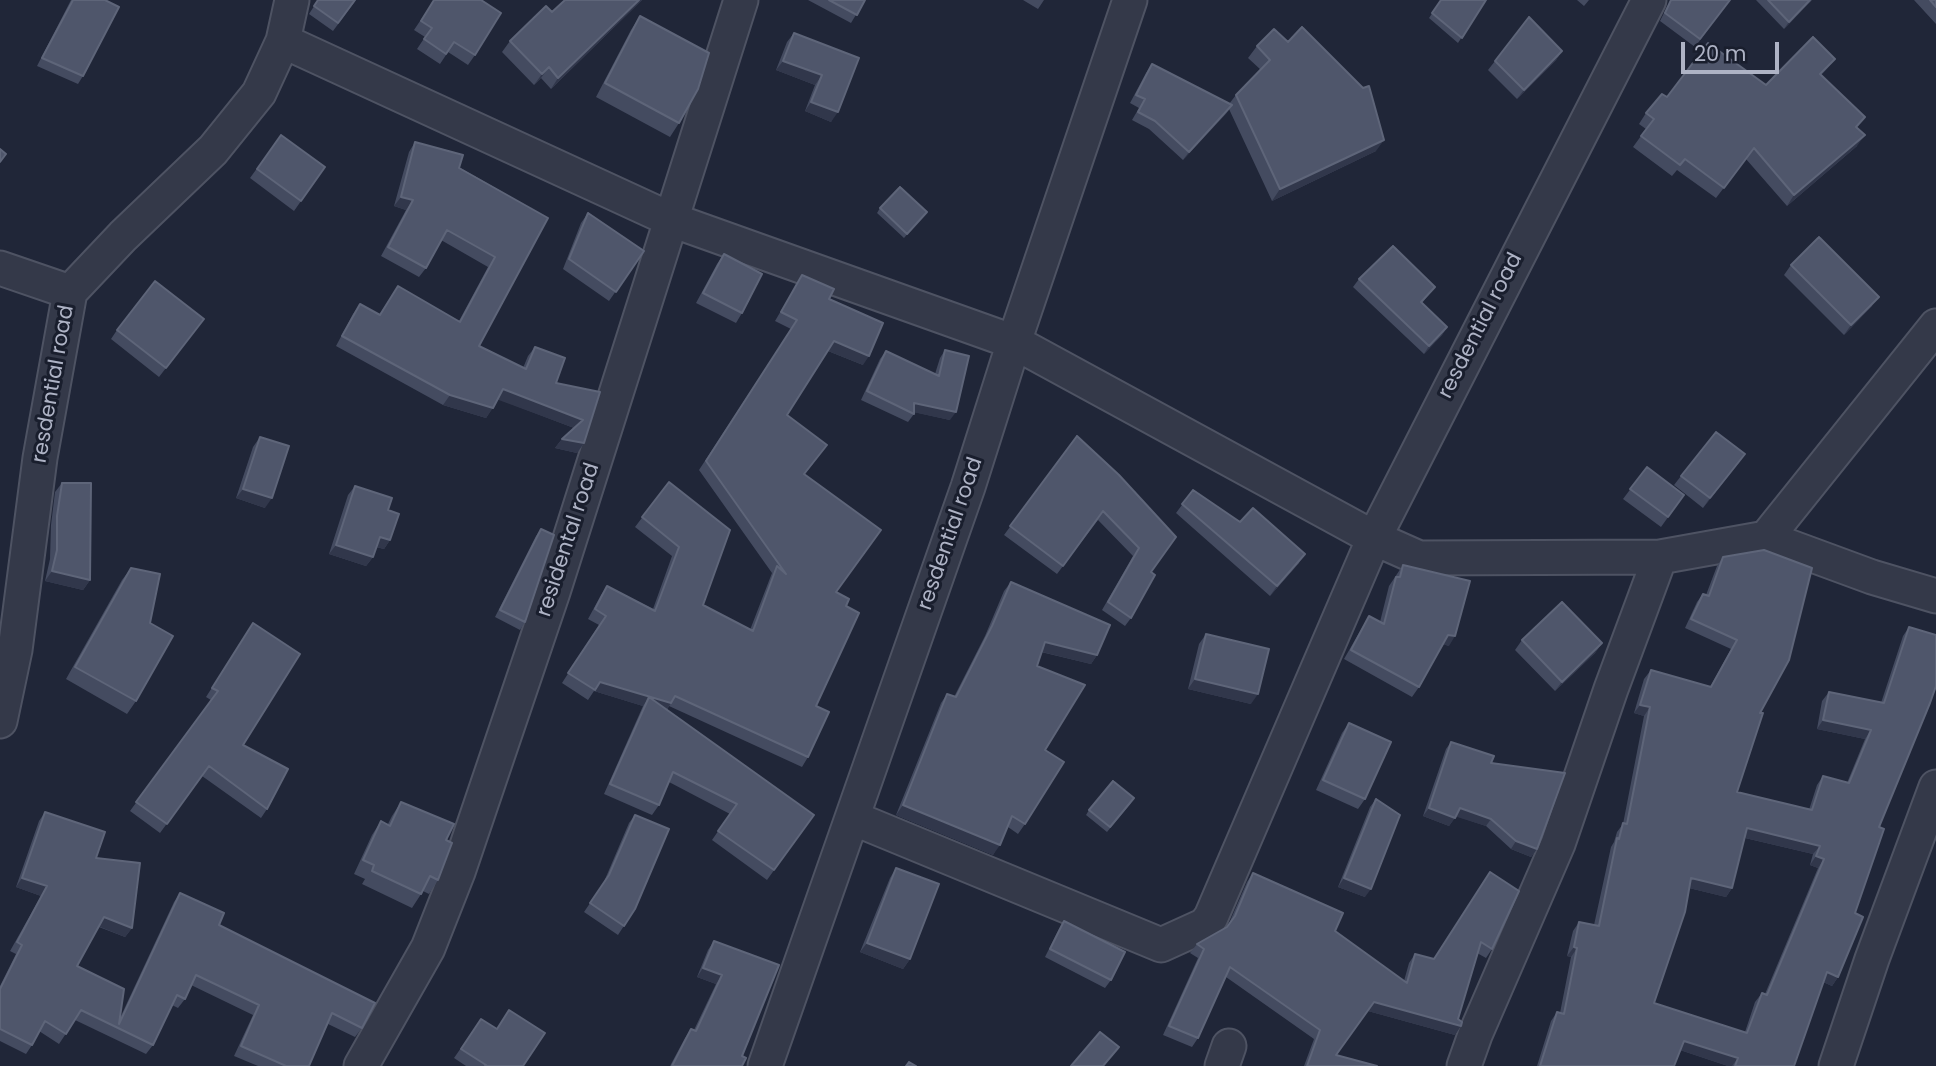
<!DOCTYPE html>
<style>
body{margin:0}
#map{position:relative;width:1936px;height:1066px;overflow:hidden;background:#202638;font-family:Poppins,sans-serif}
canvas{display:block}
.scale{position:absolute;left:1681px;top:42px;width:98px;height:32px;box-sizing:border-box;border:4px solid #aeb3c5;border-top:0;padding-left:9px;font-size:21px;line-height:24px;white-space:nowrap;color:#aeb3c5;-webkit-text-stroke:5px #191e2d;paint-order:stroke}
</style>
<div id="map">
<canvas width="1936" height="1066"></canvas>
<div class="scale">20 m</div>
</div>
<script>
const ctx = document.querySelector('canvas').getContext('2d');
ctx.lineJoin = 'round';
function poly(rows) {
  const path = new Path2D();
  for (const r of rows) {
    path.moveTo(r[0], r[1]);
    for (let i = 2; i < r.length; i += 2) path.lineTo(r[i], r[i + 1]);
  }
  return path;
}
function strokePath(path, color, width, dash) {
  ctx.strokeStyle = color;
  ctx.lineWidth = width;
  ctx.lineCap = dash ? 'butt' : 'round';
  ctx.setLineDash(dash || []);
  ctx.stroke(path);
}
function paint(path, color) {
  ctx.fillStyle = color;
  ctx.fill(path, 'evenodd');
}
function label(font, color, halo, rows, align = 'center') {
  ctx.font = font + ' Poppins,sans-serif';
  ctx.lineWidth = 6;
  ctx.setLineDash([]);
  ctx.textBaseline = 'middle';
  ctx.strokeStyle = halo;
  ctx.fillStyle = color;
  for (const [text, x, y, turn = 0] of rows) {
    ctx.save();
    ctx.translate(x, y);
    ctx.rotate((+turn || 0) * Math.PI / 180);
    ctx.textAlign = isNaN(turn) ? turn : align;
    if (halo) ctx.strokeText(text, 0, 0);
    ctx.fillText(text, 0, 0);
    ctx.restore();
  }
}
const minor = poly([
 [283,41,672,220,1014,342,1374,538,1419,558,1660,557,1766,538,1872,577,1936,596],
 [0,268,70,292],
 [1766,538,1936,326],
 [0,721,15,650,40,458,70,292,123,236,213,150,259,93,283,41,292,0],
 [853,818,1161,945,1205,925,1211,917,1374,538,1649,0],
 [361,1066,428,948,458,872,553,592,741,0],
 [765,1066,968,487,1014,342,1130,0],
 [1222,1066,1229,1046],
 [1464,1066,1475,1035,1558,844,1611,689,1660,557],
 [1836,1066,1872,959,1936,787]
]);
strokePath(minor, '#4e5363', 37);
strokePath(minor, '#343949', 33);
paint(poly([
 [71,0,105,0,83,76,78,84,37,66],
 [318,0,356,0,333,31,309,14],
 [434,0,475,55,468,65,448,52,440,64,417,49,425,37,414,30],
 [565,0,642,0,551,89,541,78,534,85,502,52,510,41,552,12],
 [808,0,865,0,851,23],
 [1023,0,1044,0,1038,9],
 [1441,0,1486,0,1458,43,1429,18],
 [1577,0,1589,0,1584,6],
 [1671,0,1730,0,1695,47,1660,21,1667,7],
 [1756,0,1812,0,1784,29],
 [1914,0,1936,0,1936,24],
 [640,16,679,123,670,137,596,97,631,30],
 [794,33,859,58,831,122,805,111,815,85,776,70,787,42],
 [1257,46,1376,151,1272,201,1229,109,1183,160,1149,129,1132,120,1139,108,1130,103,1146,73,1152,64,1229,104,1236,95,1261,70,1248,58],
 [1562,51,1556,60,1517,99,1488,70,1495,61],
 [1835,59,1821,75,1857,128,1857,146,1787,206,1746,159,1716,198,1677,170,1672,176,1633,147,1646,129,1639,124,1646,113,1667,97,1766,85],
 [281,135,325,167,294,211,250,178],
 [415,142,548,218,479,346,523,368,528,356,535,347,556,383,584,443,577,453,555,448,562,439,574,428,498,399,486,418,443,405,336,346,353,314,360,304,379,315,398,286,459,321,488,267,441,240,426,268,419,277,381,256,406,210,394,206,409,152],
 [880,208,927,212,904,238,877,213],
 [588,213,644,251,609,301,563,269,581,223],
 [724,254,742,313,736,323,696,303,717,264],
 [1791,265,1872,306,1844,335,1784,275],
 [802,275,829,299,863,365,828,351,787,415,827,445,805,474,836,592,846,606,816,706,808,757,802,767,669,706,667,710,814,815,767,880,712,840,730,814,669,782,659,805,652,815,604,794,643,706,594,691,588,700,562,683,599,625,588,619,601,595,607,586,653,609,672,556,635,527,669,482,703,605,750,630,772,573,699,470,791,329,775,321],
 [1359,279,1435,287,1422,303,1447,327,1442,335,1424,354,1353,287],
 [204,319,159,377,111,339,117,330],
 [945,350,950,420,914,412,914,414,908,422,861,400,880,359,886,351,935,374,940,358],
 [1077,436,1119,475,1151,572,1131,618,1125,626,1102,610,1133,556,1098,520,1057,574,1004,535],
 [260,437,265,508,236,498,253,447],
 [1745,454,1703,508,1674,485,1681,476],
 [1647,467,1684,495,1661,527,1623,499],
 [62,483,90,580,83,590,45,581,50,559,51,525,55,492],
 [355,486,388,510,390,540,384,549,376,547,373,557,366,566,329,554,348,495],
 [1193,490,1299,563,1270,596,1176,513],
 [541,529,525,622,520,630,495,617,536,536],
 [1723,557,1760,713,1737,792,1809,810,1817,785,1823,776,1847,783,1865,739,1817,729,1822,701,1829,692,1881,703,1903,636,1909,627,1879,827,1838,977,1832,986,1823,982,1794,1066,1728,1066,1680,1050,1674,1066,1537,1066,1551,1021,1557,1012,1560,1013,1571,957,1567,956,1573,931,1579,922,1594,925,1611,847,1614,842,1617,832,1623,824,1644,716,1634,713,1644,679,1651,670,1710,687,1731,649,1685,628,1697,602,1703,594,1706,595,1717,566],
 [1745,838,1813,854,1810,865,1818,868,1765,994,1762,993,1755,1002,1745,1032,1654,1003,1689,888,1726,897,1732,888],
 [1403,565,1449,646,1443,644,1419,687,1412,697,1344,659,1363,626,1369,616,1380,622,1389,586],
 [131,568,150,623,136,701,127,714,66,679,122,580],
 [1011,582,1097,655,1091,664,1041,652,1037,666,1045,750,1025,824,1018,834,1008,827,993,855,896,815,941,703,947,694,954,697,985,636,1004,591],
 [253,623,243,745,267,809,261,818,202,776,160,833,130,811,211,700,206,697],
 [1206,634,1251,704,1188,689,1199,644],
 [1522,640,1602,643,1595,653,1555,691,1515,650],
 [1349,723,1365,799,1358,809,1316,790,1342,733],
 [1451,742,1491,763,1537,849,1531,857,1511,849,1486,826,1456,816,1449,826,1423,816,1446,749],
 [1376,799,1365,897,1338,887,1370,807],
 [401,802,446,840,438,880,429,894,423,891,412,908,362,884,365,879,354,874,372,835,381,821,388,824,392,816],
 [1131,803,1107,832,1086,815,1089,810],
 [45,812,96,858,132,928,125,937,99,927,77,966,120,1018,174,902,180,893,219,925,362,1028,355,1037,328,1024,309,1066,258,1066,234,1056,253,1015,191,985,185,999,178,1008,172,1005,153,1045,146,1054,75,1020,59,1044,39,1031,32,1045,26,1054,0,1041,0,986,16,954,10,951,41,896,16,887,39,821],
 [635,815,635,909,618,935,584,912,603,884,629,823],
 [896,868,910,959,903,969,860,952,890,878],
 [1253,873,1404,981,1409,963,1415,954,1434,959,1484,881,1492,949,1486,958,1477,953,1458,1019,1455,1035,1368,1011,1336,1055,1377,1066,1304,1066,1314,1039,1226,977,1198,1038,1192,1047,1163,1035,1198,958,1190,953,1197,944,1227,928,1247,882],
 [1064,921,1111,980,1105,988,1045,957,1059,929],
 [714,941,742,1056,742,1066,670,1066,685,1038,691,1029,694,1030,716,984,697,977,708,950],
 [481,1019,523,1066,466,1066,454,1058]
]), '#444b60');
paint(poly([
 [639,0,642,0,551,89,558,78],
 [1810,0,1812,0,1784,29,1789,22],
 [1562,51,1556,60,1517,99,1524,90],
 [1835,59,1827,69,1812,85,1820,74],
 [783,61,822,75,815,85,776,70],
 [549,67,541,78,534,85,542,74],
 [811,102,838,112,831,122,805,111],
 [1232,105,1226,114,1183,160,1189,152],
 [1865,135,1857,146,1787,206,1794,195],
 [1384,140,1376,151,1272,201,1280,189],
 [401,197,413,200,406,210,394,206],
 [1879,297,1872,306,1844,335,1851,325],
 [1447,327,1442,335,1424,354,1429,346],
 [834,341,869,356,863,365,828,351],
 [503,389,583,420,577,429,496,399],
 [450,395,493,408,486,418,443,405],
 [914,403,956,412,950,420,908,411],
 [562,439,584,443,577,453,555,448],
 [1745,454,1738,464,1703,508,1710,498],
 [243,489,272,498,265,508,236,498],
 [380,537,390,540,384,549,373,546],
 [336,545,373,557,366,566,329,554],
 [1305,554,1299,563,1270,596,1277,586],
 [52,571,90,580,83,590,45,581],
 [1448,635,1455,636,1449,646,1442,644],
 [1045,642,1097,655,1091,664,1038,651],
 [1602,643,1595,653,1555,691,1562,682],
 [1195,679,1258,694,1251,704,1188,689],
 [600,682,671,703,665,712,649,697,643,706,594,691],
 [1640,705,1650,707,1644,716,1634,713],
 [1823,720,1871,730,1865,739,1817,729],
 [903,805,1000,845,993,855,896,815],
 [1429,808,1455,818,1449,826,1423,816],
 [1460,808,1491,819,1486,826,1454,816],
 [1747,828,1820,846,1813,854,1741,837],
 [1516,841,1537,849,1531,857,1511,849],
 [1816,856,1824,859,1818,868,1810,865],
 [22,878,47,886,41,896,16,887],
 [1344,878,1371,889,1365,897,1338,887],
 [1691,878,1732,888,1726,897,1685,887],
 [104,917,132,928,125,937,98,926],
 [867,943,910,959,903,969,860,952],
 [1574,947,1577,948,1571,957,1567,956],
 [703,968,722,975,716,984,697,977],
 [1827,972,1838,977,1832,986,1821,981],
 [1374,1002,1461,1026,1455,1035,1368,1011],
 [1684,1041,1738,1058,1732,1066,1728,1066,1677,1049]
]), '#31374b');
const building = poly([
 [73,0,105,0,119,7,83,76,42,58,73,0],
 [318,0,355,0,338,23,314,6,318,0],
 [434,0,481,0,501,13,475,55,454,42,446,54,424,39,432,28,421,21,434,0],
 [565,0,639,0,558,78,549,67,542,74,510,41,546,6,552,12,565,0],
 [829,0,865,0,857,15,829,0],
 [1441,0,1486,0,1462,38,1432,13,1441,0],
 [1671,0,1730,0,1700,39,1665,13,1671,0],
 [1768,0,1810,0,1789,22,1768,0],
 [1930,0,1936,0,1936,7,1930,0],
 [640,16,709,53,698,89,679,123,605,83,640,16],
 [1529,17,1562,51,1524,90,1495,61,1529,17],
 [1302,27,1363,88,1369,86,1384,140,1280,189,1236,95,1270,60,1257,46,1274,29,1288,42,1302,27],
 [794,33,859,58,838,112,811,102,822,75,783,61,794,33],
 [1813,37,1835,59,1820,74,1865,117,1856,127,1865,135,1794,195,1754,148,1724,188,1685,159,1680,165,1641,136,1654,119,1646,113,1662,94,1667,97,1708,43,1766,85,1813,37],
 [1152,64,1232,105,1189,152,1155,121,1138,112,1145,99,1136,95,1152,64],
 [281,135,325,167,301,201,257,169,281,135],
 [415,142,463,155,459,168,548,218,479,346,526,369,535,347,565,358,556,383,600,392,584,443,562,439,583,420,503,389,493,408,450,395,342,336,360,304,380,315,398,286,460,322,495,257,447,230,426,268,388,247,413,200,401,197,415,142],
 [0,149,6,154,0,162,0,149],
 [900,187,927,212,907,234,880,208,900,187],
 [588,213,644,251,616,292,569,259,588,213],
 [1819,237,1879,297,1851,325,1791,265,1819,237],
 [1393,246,1435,287,1421,302,1447,327,1429,346,1359,279,1393,246],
 [724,254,762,274,742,313,703,293,724,254],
 [802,275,834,289,829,299,883,323,869,356,834,341,787,415,827,445,804,474,881,530,836,592,849,599,846,606,859,613,816,706,829,712,808,757,675,696,671,703,600,682,595,690,568,673,606,616,595,609,607,586,655,611,679,547,642,517,669,482,730,530,703,605,753,631,777,566,786,574,706,461,797,320,781,312,802,275],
 [155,281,204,319,166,368,117,330,155,281],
 [945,350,969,356,956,412,914,403,914,414,867,391,886,351,939,376,945,350],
 [1716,432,1745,454,1710,498,1681,476,1716,432],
 [1077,436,1119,475,1176,537,1151,572,1155,575,1131,618,1108,602,1139,548,1103,511,1063,566,1010,526,1077,436],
 [260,437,289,446,272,498,243,489,260,437],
 [1647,467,1684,495,1668,517,1630,489,1647,467],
 [62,483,91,483,90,580,52,571,57,550,57,516,62,483],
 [355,486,392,498,388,510,399,514,390,540,380,537,373,557,336,545,355,486],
 [1193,490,1240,522,1253,508,1305,554,1277,586,1182,504,1193,490],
 [541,529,554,535,525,622,500,610,541,529],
 [1764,550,1812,568,1789,660,1760,713,1763,713,1737,792,1812,810,1823,776,1849,783,1871,730,1823,720,1829,692,1884,703,1909,627,1936,635,1936,686,1930,703,1879,827,1884,829,1855,913,1863,917,1838,977,1827,972,1794,1066,1735,1066,1738,1058,1684,1041,1674,1066,1540,1066,1557,1012,1564,1014,1577,948,1574,947,1579,922,1599,926,1617,838,1619,839,1623,823,1627,824,1650,707,1640,705,1651,670,1711,687,1737,640,1691,619,1703,594,1709,596,1723,557,1764,550],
 [1747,828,1820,846,1816,856,1824,859,1767,995,1762,993,1747,1033,1654,1003,1685,912,1691,878,1732,888,1747,828],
 [1403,565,1470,581,1455,636,1448,635,1419,687,1351,650,1369,616,1384,624,1396,577,1400,577,1403,565],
 [131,568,160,574,150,623,173,636,136,701,75,667,131,568],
 [1011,582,1110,625,1097,655,1045,642,1037,666,1085,685,1045,750,1064,762,1025,824,1012,816,1000,845,903,805,947,694,956,697,992,626,1011,582],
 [1562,602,1602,643,1562,682,1522,640,1562,602],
 [253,623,300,654,243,745,288,769,267,809,209,766,167,824,136,802,218,691,212,688,253,623],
 [1206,634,1269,649,1258,694,1195,679,1206,634],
 [649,697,814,815,774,870,718,831,737,804,673,772,659,805,610,784,649,697],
 [1349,723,1391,742,1365,799,1323,780,1349,723],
 [1451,742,1494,756,1491,763,1565,773,1537,849,1516,841,1491,819,1460,808,1455,818,1429,808,1451,742],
 [1113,781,1134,798,1110,827,1089,810,1113,781],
 [1376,799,1400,815,1371,889,1344,878,1376,799],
 [401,802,454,824,446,840,452,843,438,880,430,876,421,894,372,871,374,865,363,860,381,821,390,826,401,802],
 [45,812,105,832,96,858,140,863,132,928,104,917,77,966,124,989,119,1024,180,893,224,913,219,925,375,1003,362,1028,332,1013,309,1066,286,1066,241,1046,259,1005,196,975,185,999,177,995,153,1045,81,1010,66,1034,45,1021,32,1045,0,1029,0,989,22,945,17,942,47,886,22,878,45,812],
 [635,815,669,829,635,909,624,926,590,903,609,875,635,815],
 [896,868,939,884,910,959,867,943,896,868],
 [1490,872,1519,891,1492,949,1481,942,1458,1019,1462,1022,1461,1026,1374,1002,1336,1055,1377,1066,1307,1066,1320,1030,1230,967,1198,1038,1169,1026,1204,949,1197,944,1227,927,1235,916,1253,873,1343,913,1335,931,1407,983,1415,954,1434,959,1490,872],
 [1064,921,1125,952,1111,980,1050,949,1064,921],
 [714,941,779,965,742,1056,746,1058,742,1066,672,1066,691,1029,696,1031,722,975,703,968,714,941],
 [509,1010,545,1033,523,1066,485,1066,486,1065,461,1049,481,1019,497,1029,509,1010],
 [1100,1032,1119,1047,1103,1066,1071,1066,1100,1032],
 [909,1062,916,1066,906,1066,909,1062]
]);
paint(building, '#4f566b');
strokePath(building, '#5e6579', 2);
label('21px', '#aeb3c5', '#191e2d', [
 ["resdential road",1481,326,-63],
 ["resdential road",54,384,-80],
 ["resdential road",951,534,-71],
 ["residental road",569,540,-72]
]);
</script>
